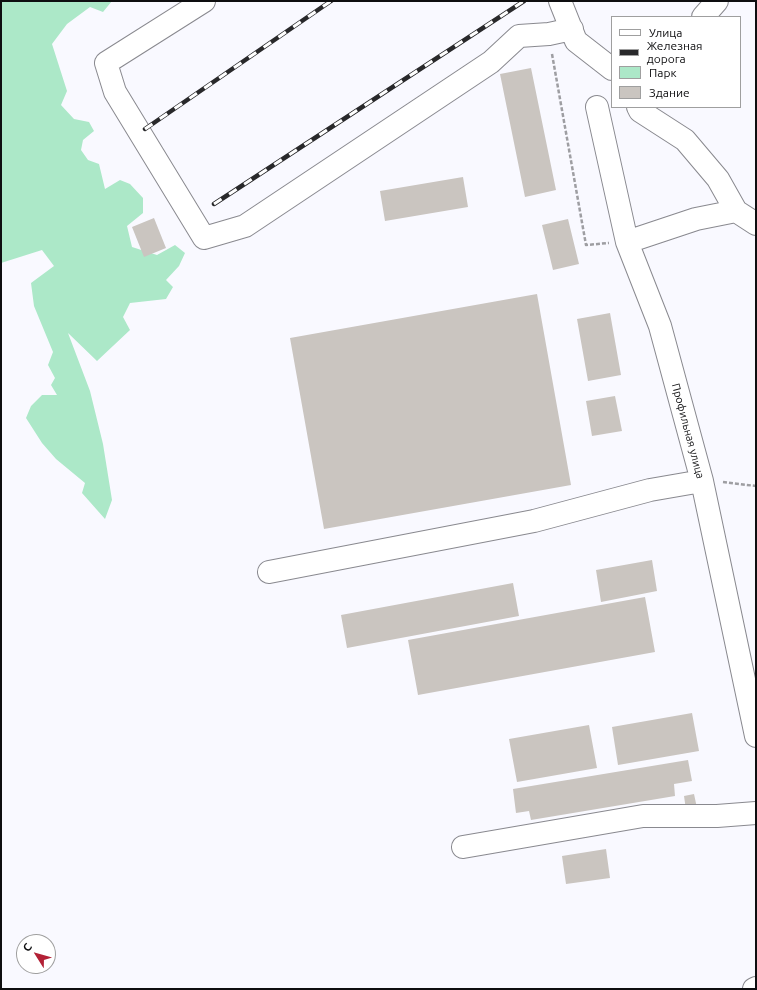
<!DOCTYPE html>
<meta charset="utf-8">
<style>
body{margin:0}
#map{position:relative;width:757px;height:990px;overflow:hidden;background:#f9f9ff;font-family:Ubuntu,sans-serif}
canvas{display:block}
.frame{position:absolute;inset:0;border:2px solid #0e0e10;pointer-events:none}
.legend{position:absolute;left:611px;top:16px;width:130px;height:92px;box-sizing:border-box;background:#fff;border:1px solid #9f9f9f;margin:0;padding:5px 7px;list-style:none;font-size:12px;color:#0e0e10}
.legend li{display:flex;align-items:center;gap:8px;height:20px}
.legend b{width:20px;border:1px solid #9f9f9f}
.north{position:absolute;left:16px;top:934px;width:40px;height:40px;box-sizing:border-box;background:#fff;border:1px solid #9f9f9f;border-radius:50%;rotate:307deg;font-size:11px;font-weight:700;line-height:16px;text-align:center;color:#0e0e10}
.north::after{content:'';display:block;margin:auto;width:14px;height:18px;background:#b32136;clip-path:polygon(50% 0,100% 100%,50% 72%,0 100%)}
</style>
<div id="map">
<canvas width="757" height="990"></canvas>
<div class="frame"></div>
<ul class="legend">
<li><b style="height:5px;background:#fff"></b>Улица</li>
<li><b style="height:5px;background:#29292b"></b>Железная дорога</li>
<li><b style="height:11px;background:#ace8c8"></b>Парк</li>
<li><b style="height:11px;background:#cac5c0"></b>Здание</li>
</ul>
<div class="north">С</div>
</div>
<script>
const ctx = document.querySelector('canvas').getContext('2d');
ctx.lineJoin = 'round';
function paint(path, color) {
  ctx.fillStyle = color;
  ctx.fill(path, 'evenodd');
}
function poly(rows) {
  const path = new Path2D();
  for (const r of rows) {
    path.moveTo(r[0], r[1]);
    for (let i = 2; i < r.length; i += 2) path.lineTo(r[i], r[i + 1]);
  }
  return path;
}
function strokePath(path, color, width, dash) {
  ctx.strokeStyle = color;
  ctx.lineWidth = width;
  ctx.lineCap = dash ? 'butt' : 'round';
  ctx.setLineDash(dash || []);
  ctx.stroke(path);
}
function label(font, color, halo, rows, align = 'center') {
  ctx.font = font + ' Ubuntu,sans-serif';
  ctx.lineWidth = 4;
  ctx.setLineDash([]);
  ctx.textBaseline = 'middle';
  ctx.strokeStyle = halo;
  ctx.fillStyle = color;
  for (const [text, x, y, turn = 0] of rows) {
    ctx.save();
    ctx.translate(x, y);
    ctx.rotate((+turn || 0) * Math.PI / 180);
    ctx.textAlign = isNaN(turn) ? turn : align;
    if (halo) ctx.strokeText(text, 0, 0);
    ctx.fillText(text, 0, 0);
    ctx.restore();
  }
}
paint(poly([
 [1,1,112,1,103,12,90,7,67,24,52,44,67,91,61,105,74,119,89,122,94,131,83,140,81,150,88,160,99,164,105,189,120,180,130,184,143,198,143,213,127,226,132,247,157,255,175,245,185,253,179,266,166,280,173,287,166,299,130,303,123,317,130,330,97,361,68,333,90,391,103,444,112,500,105,519,82,493,85,483,56,459,42,443,26,418,31,406,42,395,57,395,51,385,55,378,48,365,53,352,34,306,31,283,54,266,42,250,1,263]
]), '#ace8c8');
paint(poly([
 [531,68,556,190,525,197,500,74],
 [463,177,468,207,385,221,380,191],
 [154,218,166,248,144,257,132,227],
 [568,219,579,264,553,270,542,225],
 [537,294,571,485,324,529,290,338],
 [610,313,621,375,588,381,577,319],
 [615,396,622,431,592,436,586,401],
 [652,560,657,591,601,602,596,570],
 [513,583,519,616,347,648,341,615],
 [645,597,655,652,418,695,408,640],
 [692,713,699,751,618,765,612,727],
 [589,725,597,768,517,782,509,739],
 [688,760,692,781,674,784,675,796,531,820,529,811,516,813,513,789],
 [694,794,697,808,686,810,684,796],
 [606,849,610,878,566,884,562,856]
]), '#cac5c0');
const minor = poly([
 [204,1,106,63,115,92,204,238,245,226,491,62,519,36,549,34,572,29],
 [560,1,576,41,612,69],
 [703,17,717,1],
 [597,107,627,242,660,326,702,481,756,736],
 [638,107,640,111,685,140,718,179,736,211,756,224],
 [627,242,696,219,736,211],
 [269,572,534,521,650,490,702,481],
 [463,847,643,816,717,816,756,813],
 [754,989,756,988]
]);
strokePath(minor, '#89898f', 24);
strokePath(poly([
 [552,54,586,245,609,243],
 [723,482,756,486]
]), '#9e9ea2', 2.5, [4, 2]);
strokePath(minor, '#fff', 22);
const rail = poly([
 [145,129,331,1],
 [214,204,524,1]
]);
strokePath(rail, '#29292b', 4.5);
strokePath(rail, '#fff', 3, [9]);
label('11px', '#0e0e10', '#fff', [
 ["Профильная улица",688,431,75]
]);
</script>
